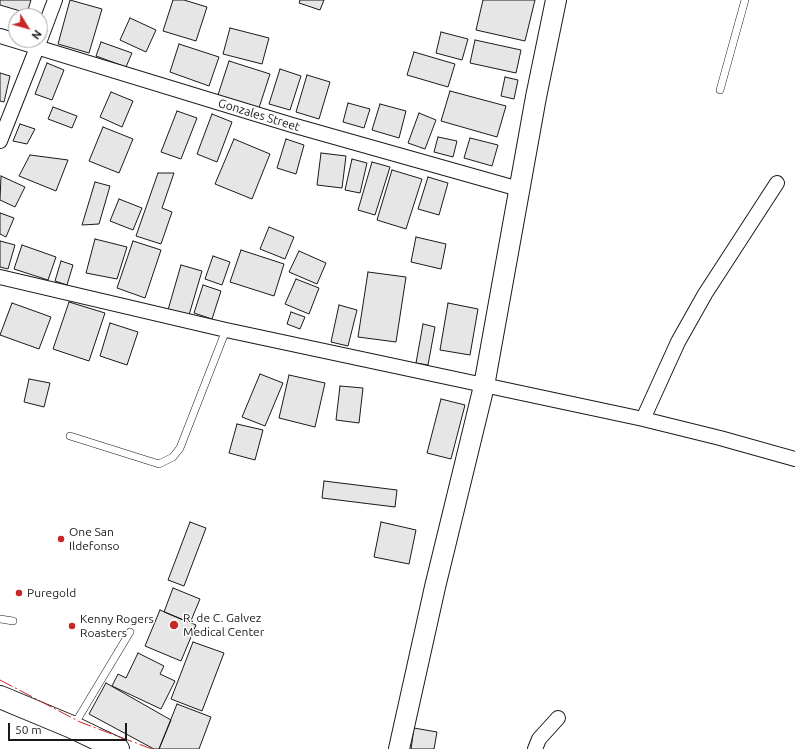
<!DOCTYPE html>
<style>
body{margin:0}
#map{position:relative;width:795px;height:749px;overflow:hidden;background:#fff;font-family:Ubuntu,sans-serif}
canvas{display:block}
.north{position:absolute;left:8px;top:8px;width:40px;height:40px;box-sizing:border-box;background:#fff;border:1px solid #a3a3a3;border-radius:50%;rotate:127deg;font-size:11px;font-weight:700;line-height:16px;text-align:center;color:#1a1a1a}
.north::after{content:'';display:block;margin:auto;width:14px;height:18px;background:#c62828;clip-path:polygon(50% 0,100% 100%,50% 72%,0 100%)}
.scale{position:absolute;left:8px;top:723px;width:119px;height:18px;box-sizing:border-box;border:2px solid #1a1a1a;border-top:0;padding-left:5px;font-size:12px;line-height:14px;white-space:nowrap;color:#1a1a1a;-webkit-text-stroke:3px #fff;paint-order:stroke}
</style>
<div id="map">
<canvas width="795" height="749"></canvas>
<div class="north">N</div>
<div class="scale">50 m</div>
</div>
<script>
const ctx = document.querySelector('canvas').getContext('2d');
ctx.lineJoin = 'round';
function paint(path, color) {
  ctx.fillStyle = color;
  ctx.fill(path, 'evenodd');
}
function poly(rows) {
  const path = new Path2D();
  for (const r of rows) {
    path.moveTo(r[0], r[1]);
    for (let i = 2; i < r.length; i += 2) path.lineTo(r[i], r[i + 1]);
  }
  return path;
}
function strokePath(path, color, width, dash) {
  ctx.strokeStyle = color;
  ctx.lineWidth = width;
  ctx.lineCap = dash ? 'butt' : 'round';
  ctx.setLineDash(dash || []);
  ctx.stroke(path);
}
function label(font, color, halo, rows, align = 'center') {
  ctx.font = font + ' Ubuntu,sans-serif';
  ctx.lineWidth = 3;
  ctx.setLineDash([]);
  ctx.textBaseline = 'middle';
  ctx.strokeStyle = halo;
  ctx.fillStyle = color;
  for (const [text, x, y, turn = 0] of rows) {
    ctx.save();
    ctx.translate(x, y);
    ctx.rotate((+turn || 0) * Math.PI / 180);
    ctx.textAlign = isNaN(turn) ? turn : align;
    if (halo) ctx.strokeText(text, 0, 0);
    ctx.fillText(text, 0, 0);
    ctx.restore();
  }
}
const building = poly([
 [0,0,31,0,27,13,0,5,0,0],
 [70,0,102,9,89,53,58,44,70,0],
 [173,0,184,0,207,7,196,41,163,31,173,0],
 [300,0,324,0,320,10,299,3,300,0],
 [483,0,535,0,525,41,476,30,483,0],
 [130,18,156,30,146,52,120,40,130,18],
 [230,28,269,38,262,64,223,54,230,28],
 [441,32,468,39,462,60,436,53,441,32],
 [475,40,521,50,516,73,470,63,475,40],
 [101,42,132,53,126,67,96,56,101,42],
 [179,44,219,57,209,86,170,72,179,44],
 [414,52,455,64,448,87,407,75,414,52],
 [229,61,270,74,258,111,217,98,229,61],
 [47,63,64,70,52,100,35,94,47,63],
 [280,69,301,76,290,110,269,104,280,69],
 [0,73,10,76,4,102,0,101,0,73],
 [307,75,330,82,319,119,296,112,307,75],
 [505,77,518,80,514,99,501,96,505,77],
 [450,91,506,106,497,137,441,121,450,91],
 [111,92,133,101,122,127,100,117,111,92],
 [348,103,370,109,364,128,343,122,348,103],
 [380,104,406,111,399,138,372,130,380,104],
 [53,107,77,116,72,128,48,119,53,107],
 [177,111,197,118,181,159,161,152,177,111],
 [419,113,436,120,425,149,408,143,419,113],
 [212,114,232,122,217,162,197,154,212,114],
 [20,124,35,129,27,144,13,141,20,124],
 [103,127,133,139,119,173,89,161,103,127],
 [438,137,457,141,453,157,434,152,438,137],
 [470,138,498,145,492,166,464,158,470,138],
 [234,139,270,154,252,199,215,184,234,139],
 [286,139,304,145,296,174,277,168,286,139],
 [321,153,346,156,342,188,317,185,321,153],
 [30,155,68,160,56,191,19,176,30,155],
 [352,159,367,163,360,193,345,190,352,159],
 [372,162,390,167,375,215,358,210,372,162],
 [392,170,422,179,406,229,377,220,392,170],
 [158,173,174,173,162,208,172,212,161,244,136,236,158,173],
 [1,176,25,187,15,207,0,200,1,176],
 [428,177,448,183,439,215,418,209,428,177],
 [95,182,110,186,99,224,82,225,95,182],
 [119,199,142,208,133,230,110,221,119,199],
 [0,213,14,218,6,237,0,234,0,213],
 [269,227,294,237,285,259,260,249,269,227],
 [416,237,446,244,441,269,411,262,416,237],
 [95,239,127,247,117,279,86,273,95,239],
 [0,241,15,245,8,269,0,267,0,241],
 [133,241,161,250,145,298,117,288,133,241],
 [22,245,56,257,48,280,14,269,22,245],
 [241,250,284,264,274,296,230,282,241,250],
 [299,251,326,263,317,284,289,272,299,251],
 [213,256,230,262,222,285,205,279,213,256],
 [61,261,73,265,67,285,55,281,61,261],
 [181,265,202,271,189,315,168,310,181,265],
 [368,272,406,277,396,342,358,337,368,272],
 [296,279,319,288,309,314,285,304,296,279],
 [203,285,221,291,212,319,194,313,203,285],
 [69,302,105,313,89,361,53,349,69,302],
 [12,303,51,317,39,349,0,335,12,303],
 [448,303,478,309,470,355,440,350,448,303],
 [339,305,357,310,348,346,331,342,339,305],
 [291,312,305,317,300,329,287,324,291,312],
 [110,323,138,332,127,365,100,356,110,323],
 [423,324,435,327,428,365,416,363,423,324],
 [260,374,283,383,265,426,242,417,260,374],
 [289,375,325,383,315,427,279,418,289,375],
 [29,379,50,383,44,407,24,402,29,379],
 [340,386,363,388,359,423,336,420,340,386],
 [441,399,465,405,451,459,427,453,441,399],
 [237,424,263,430,255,460,229,453,237,424],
 [324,481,397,490,395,507,322,498,324,481],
 [190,522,206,528,184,586,168,580,190,522],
 [381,522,416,530,409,564,374,557,381,522],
 [173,588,200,599,190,623,164,612,173,588],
 [160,610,196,625,181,661,145,646,160,610],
 [193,642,224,653,202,711,171,699,193,642],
 [138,653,164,666,160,674,175,681,161,709,112,686,118,674,126,678,138,653],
 [106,683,171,720,159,749,154,749,89,714,106,683],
 [177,704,211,717,199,749,159,749,177,704],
 [414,728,437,732,434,749,411,749,414,728]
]);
paint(building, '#e6e6e6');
strokePath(building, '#1a1a1a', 1);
const lane = poly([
 [720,90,745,0],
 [70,436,159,464,173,457,180,448,226,330],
 [0,619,13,621],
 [74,725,130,632]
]);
const street = poly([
 [0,36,292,125,519,189],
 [40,40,55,0],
 [0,141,40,40],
 [0,277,226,330,643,419,720,438,795,459],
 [643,419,678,342,705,294,777,183],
 [535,749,539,739,558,718]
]);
const secondary = poly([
 [399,749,435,587,484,386,536,97,556,0]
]);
const highway = poly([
 [0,697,72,727,118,749]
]);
strokePath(lane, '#1a1a1a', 8);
strokePath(street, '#1a1a1a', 16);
strokePath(secondary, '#1a1a1a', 22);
strokePath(highway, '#1a1a1a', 24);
strokePath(lane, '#fff', 7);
strokePath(street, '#fff', 14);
strokePath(secondary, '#fff', 20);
strokePath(highway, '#fff', 22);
strokePath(poly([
 [0,680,80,722,152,749]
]), '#c62828', 1, [14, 3, 2, 3]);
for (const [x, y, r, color] of [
 [61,539,4,"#c62828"],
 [19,593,4,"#c62828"],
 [174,625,5,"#c62828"],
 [72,626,4,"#c62828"]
]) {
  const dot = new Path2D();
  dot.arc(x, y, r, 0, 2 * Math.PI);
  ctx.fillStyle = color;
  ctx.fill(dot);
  strokePath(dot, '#fff', 1.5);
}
label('12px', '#1a1a1a', '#fff', [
 ["Gonzales Street",259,115,17]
]);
label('12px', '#1a1a1a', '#fff', [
 ["One San",69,532],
 ["Ildefonso",69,546],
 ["Puregold",27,593],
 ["R. de C. Galvez",183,618],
 ["Medical Center",183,632],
 ["Kenny Rogers",80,619],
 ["Roasters",80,633]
], 'left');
</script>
